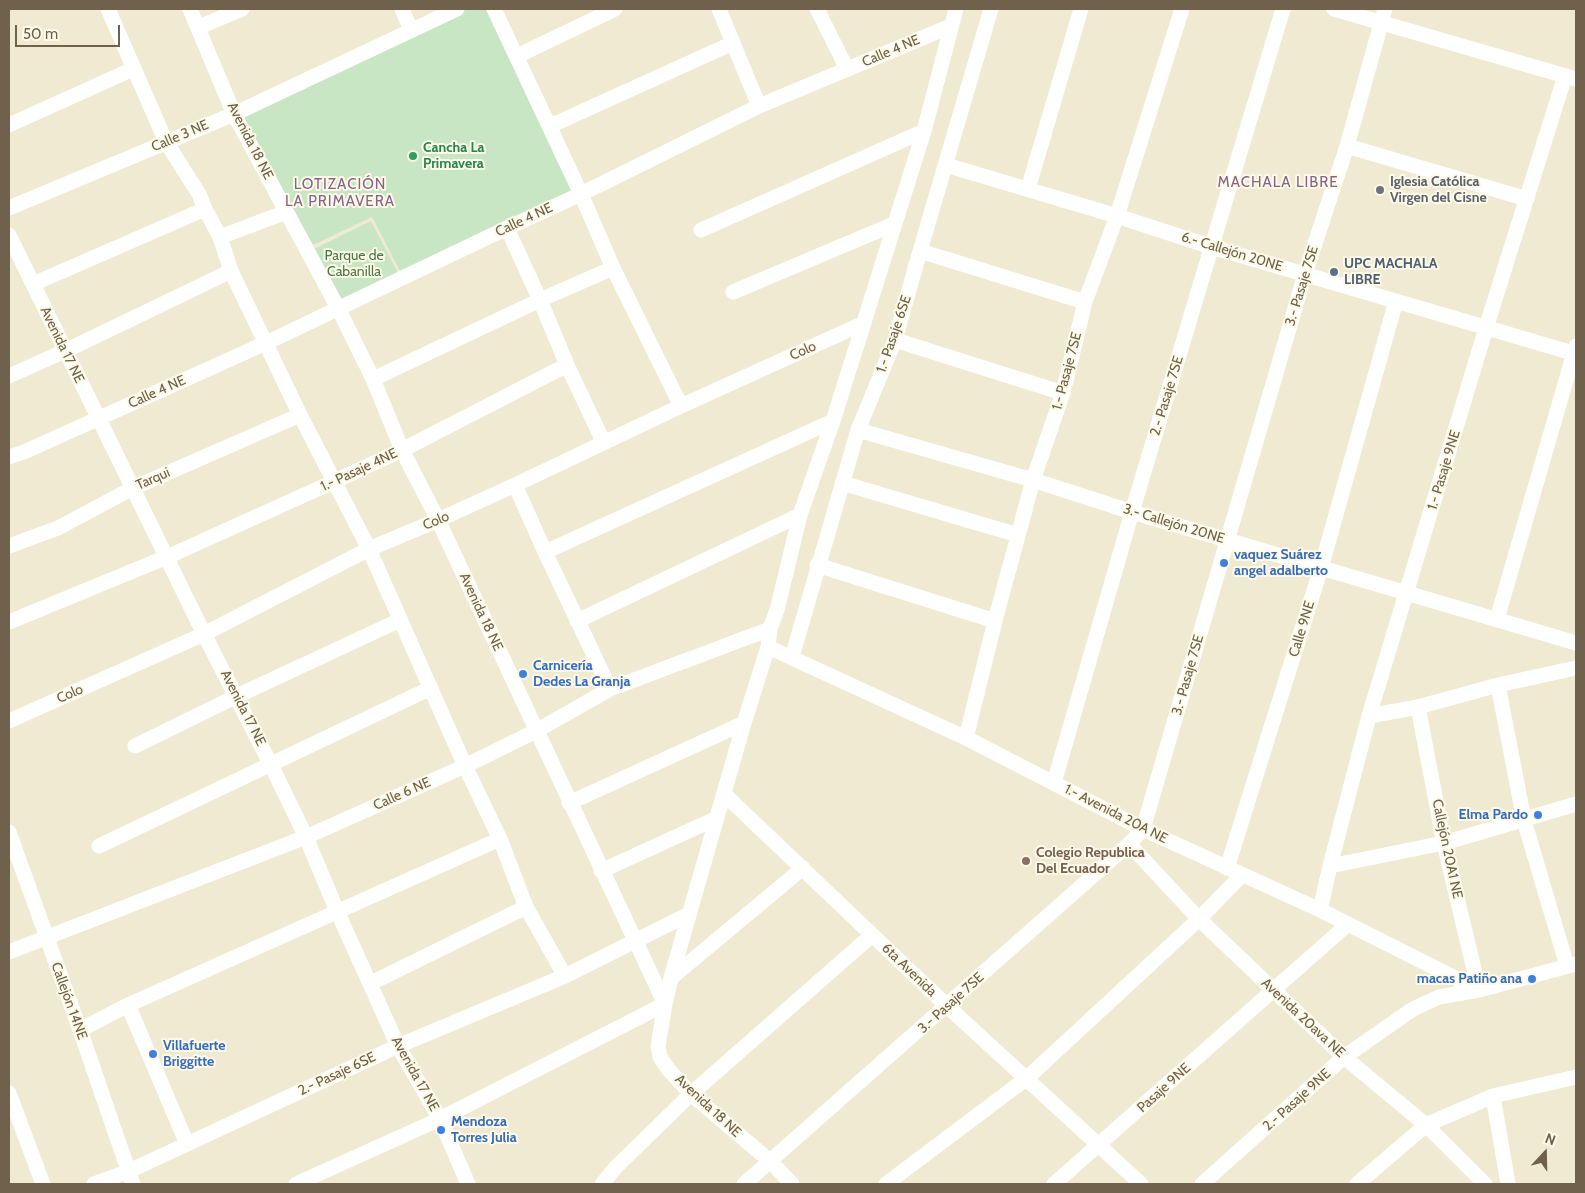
<!DOCTYPE html>
<html>
<head>
<meta charset="utf-8">
<style>
	body { margin:0 }
	#map { position:relative; width:1585px; height:1193px; overflow:hidden; background:#faf7e3; font-family:Cabin,sans-serif }
	canvas { display:block }
	.frame { position:absolute; inset:0; border:10px solid #6f614b; pointer-events:none }
	.north { position:absolute; left:1520px; top:1128px; width:50px; height:50px; -webkit-text-stroke:4px #fdfae8; paint-order:stroke; rotate:21deg; font-size:14px; font-weight:700; line-height:20px; text-align:center; color:#6f614b }
	.north::after { content:''; display:block; margin:auto; width:18px; height:22px; background:#6f614b; clip-path:polygon(50% 0,100% 100%,50% 72%,0 100%) }
	.scale { position:absolute; left:15px; top:25px; width:105px; height:22px; box-sizing:border-box; border:2px solid #6f614b; border-top:0; padding-left:6px; font-size:15px; line-height:18px; white-space:nowrap; color:#6f614b; -webkit-text-stroke:4px #fdfae8; paint-order:stroke }
</style>
</head>
<body>
<div id="map">
<canvas width="1585" height="1193"></canvas>
<div class="frame"></div>
<div class="north">N</div>
<div class="scale">50 m</div>
</div>
<script>
const context = document.querySelector('canvas').getContext('2d');
context.lineJoin = 'round';
function fillPath(path, color) {
  context.fillStyle = color;
  context.fill(path, 'evenodd');
}
function shape(rows) {
  const path = new Path2D();
  for (const r of rows) {
    path.moveTo(r[0], r[1]);
    for (let i = 2; i < r.length; i += 2) path.lineTo(r[i], r[i + 1]);
  }
  return path;
}
function trace(path, color, width, dash) {
  context.strokeStyle = color;
  context.lineWidth = width;
  context.lineCap = dash ? 'butt' : 'round';
  context.setLineDash(dash || []);
  context.stroke(path);
}
function write(font, color, halo, rows, align = 'center') {
  context.font = font + ' Cabin,sans-serif';
  context.lineWidth = 4;
  context.setLineDash([]);
  context.textBaseline = 'middle';
  context.strokeStyle = halo;
  context.fillStyle = color;
  for (const [text, x, y, turn = 0] of rows) {
    context.save();
    context.translate(x, y);
    context.rotate((+turn || 0) * Math.PI / 180);
    context.textAlign = isNaN(turn) ? turn : align;
    if (halo) context.strokeText(text, 0, 0);
    context.fillText(text, 0, 0);
    context.restore();
  }
}
const residential = shape([
	[9,9,1576,9,1576,1184,9,1184]
]);
const green = shape([
	[464,9,490,9,582,197,401,273,372,217,313,245,241,115],
	[371,221,400,277,339,304,310,251]
]);
const minor = shape([
	[108,9,166,142,199,194,205,209,220,237,231,271,300,415,369,549,465,766,500,839,526,907,565,976],
	[190,9,234,114,338,308,373,379,402,450,438,520,665,1004],
	[402,9,411,30],
	[494,9,581,194,613,268,681,406],
	[719,9,759,106],
	[817,9,847,69],
	[1334,9,1576,79],
	[199,27,242,9],
	[517,56,615,9],
	[9,125,133,69],
	[550,126,733,43],
	[1347,146,1527,199],
	[946,165,1117,216,1212,247,1576,354],
	[1028,189,1081,9],
	[9,208,234,114,457,9],
	[701,230,924,131],
	[9,235,204,634,271,765,306,837,337,911,398,1046,440,1119,468,1184],
	[220,237,286,212],
	[920,251,1085,302],
	[33,284,205,209],
	[733,292,894,224],
	[895,340,1063,393],
	[567,365,604,443],
	[9,376,65,351,231,271],
	[373,379,540,300,613,268],
	[858,430,1033,480,1132,512,1576,643],
	[9,457,24,452,266,343,507,228,581,194,759,106,951,26],
	[842,483,1018,535],
	[515,485,545,552,610,689],
	[9,546,58,528,133,488,300,415],
	[545,552,833,421],
	[817,565,995,621],
	[1497,619,1576,346],
	[577,621,800,515],
	[9,622,167,557,333,482,402,450,567,365,540,300,507,228],
	[770,629,768,647,966,738,1143,829,1320,910,1479,990],
	[768,647,744,723,671,978,665,1004,658,1046,660,1057,668,1069,691,1094,771,1162,792,1184],
	[792,657,858,430,895,340,920,251,991,9],
	[1498,685,1524,820,1567,966],
	[1418,707,1444,843,1479,990],
	[1369,716,1418,707,1498,685,1576,668],
	[9,721,204,634,369,549,438,520,515,485,681,406,864,323],
	[966,738,995,621,1033,480,1063,393,1085,302,1117,216,1182,9],
	[135,746,237,696,400,620],
	[1054,783,1132,512,1283,9],
	[724,794,947,1006,1141,1184],
	[569,803,744,723],
	[9,832,80,1030,133,1184],
	[1129,844,1199,919,1344,1057,1426,1125,1485,1184],
	[99,846,431,688],
	[1330,866,1369,716,1486,328,1565,76],
	[1227,868,1321,568,1396,301],
	[601,871,717,818],
	[1320,910,1330,866,1444,843,1576,804],
	[9,952,306,837,465,766,536,731,610,689,770,629,777,610,800,515,833,421,924,131,956,9],
	[671,978,803,868],
	[371,983,526,907],
	[128,1005,187,1144],
	[80,1030,128,1005,500,839],
	[9,1093,43,1184],
	[1493,1096,1508,1184],
	[94,1184,129,1171,398,1046,565,976,689,914],
	[296,1184,440,1119,665,1004],
	[602,1184,616,1167,691,1094,872,935],
	[744,1184,1129,844,1143,829,1305,274,1347,146,1385,9],
	[886,1184,1027,1078,1199,919,1242,875],
	[1054,1184,1348,924],
	[1202,1184,1344,1057,1413,1009,1439,997,1479,990,1576,964],
	[1357,1184,1426,1125,1493,1096,1576,1077]
]);
const markers = [
	[413,156,5,"#2e9e5b"],
	[1380,190,5,"#6b7280"],
	[1334,272,5,"#5c6f8a"],
	[1224,563,5,"#3f7fe0"],
	[523,674,5,"#3f7fe0"],
	[1538,815,5,"#3f7fe0"],
	[1026,861,5,"#8d6e63"],
	[1532,979,5,"#3f7fe0"],
	[153,1054,5,"#3f7fe0"],
	[441,1130,5,"#3f7fe0"]
];
const streetNames = [
	["Calle 4 NE",891,51,-23],
	["Calle 3 NE",180,136,-23],
	["Avenida 18 NE",250,141,63],
	["Calle 4 NE",524,220,-25],
	["6.- Callejón 20NE",1232,252,17],
	["3.- Pasaje 7SE",1302,286,-73],
	["1.- Pasaje 6SE",894,334,-71],
	["Avenida 17 NE",62,345,64],
	["Colo",803,351,-24],
	["1.- Pasaje 7SE",1067,371,-75],
	["Calle 4 NE",157,392,-24],
	["2.- Pasaje 7SE",1167,396,-73],
	["1.- Pasaje 4NE",359,470,-25],
	["1.- Pasaje 9NE",1444,470,-73],
	["Tarqui",153,479,-24],
	["Colo",436,521,-23],
	["3.- Callejón 20NE",1174,524,17],
	["Avenida 18 NE",481,612,65],
	["Calle 9NE",1302,629,-73],
	["3.- Pasaje 7SE",1188,675,-74],
	["Colo",70,694,-24],
	["Avenida 17 NE",243,708,63],
	["Calle 6 NE",402,794,-24],
	["1.- Avenida 20A NE",1116,814,27],
	["Callejón 20A1 NE",1447,849,78],
	["6ta Avenida",909,970,44],
	["Callejón 14NE",69,1001,70],
	["3.- Pasaje 7SE",951,1003,-42],
	["Avenida 20ava NE",1303,1018,43],
	["2.- Pasaje 6SE",337,1074,-25],
	["Avenida 17 NE",415,1074,61],
	["Pasaje 9NE",1164,1088,-42],
	["2.- Pasaje 9NE",1297,1100,-42],
	["Avenida 18 NE",708,1106,43]
];
const leisureNames = [
	["Cancha La",423,148],
	["Primavera",423,164]
];
const worshipNames = [
	["Iglesia Católica",1390,182],
	["Virgen del Cisne",1390,198]
];
const parkNames = [
	["Parque de",354,256],
	["Cabanilla",354,272]
];
const serviceNames = [
	["UPC MACHALA",1344,264],
	["LIBRE",1344,280]
];
const shopNames = [
	["vaquez Suárez",1234,555],
	["angel adalberto",1234,571],
	["Carnicería",533,666],
	["Dedes La Granja",533,682],
	["Elma Pardo",1528,815,"right"],
	["macas Patiño ana",1522,979,"right"],
	["Villafuerte",163,1046],
	["Briggitte",163,1062],
	["Mendoza",451,1122],
	["Torres Julia",451,1138]
];
const educationNames = [
	["Colegio Republica",1036,853],
	["Del Ecuador",1036,869]
];
const neighbourhoodNames = [
	["MACHALA LIBRE",1278,183],
	["LOTIZACIÓN",340,185],
	["LA PRIMAVERA",340,202]
];
fillPath(residential, '#f1ead2');
fillPath(green, '#c8e6c3');
trace(minor, '#fff', 15);
for (const [x, y, r, color] of markers) {
  const dot = new Path2D();
  dot.arc(x, y, r, 0, 2 * Math.PI);
  context.fillStyle = color;
  context.fill(dot);
  trace(dot, '#fdfae8', 2);
}
write('14px', '#6f614b', '#fdfae8', streetNames);
write('bold 14px', '#27864d', '#fdfae8', leisureNames, 'left');
write('bold 14px', '#5b616d', '#fdfae8', worshipNames, 'left');
write('14px', '#4a7a47', '#fdfae8', parkNames);
write('bold 14px', '#4e5e75', '#fdfae8', serviceNames, 'left');
write('bold 14px', '#366cbe', '#fdfae8', shopNames, 'left');
write('bold 14px', '#785e54', '#fdfae8', educationNames, 'left');
context.letterSpacing = '1px';
write('15px', '#89638c', '#fdfae8', neighbourhoodNames);
context.letterSpacing = '0px';
</script>
</body>
</html>
